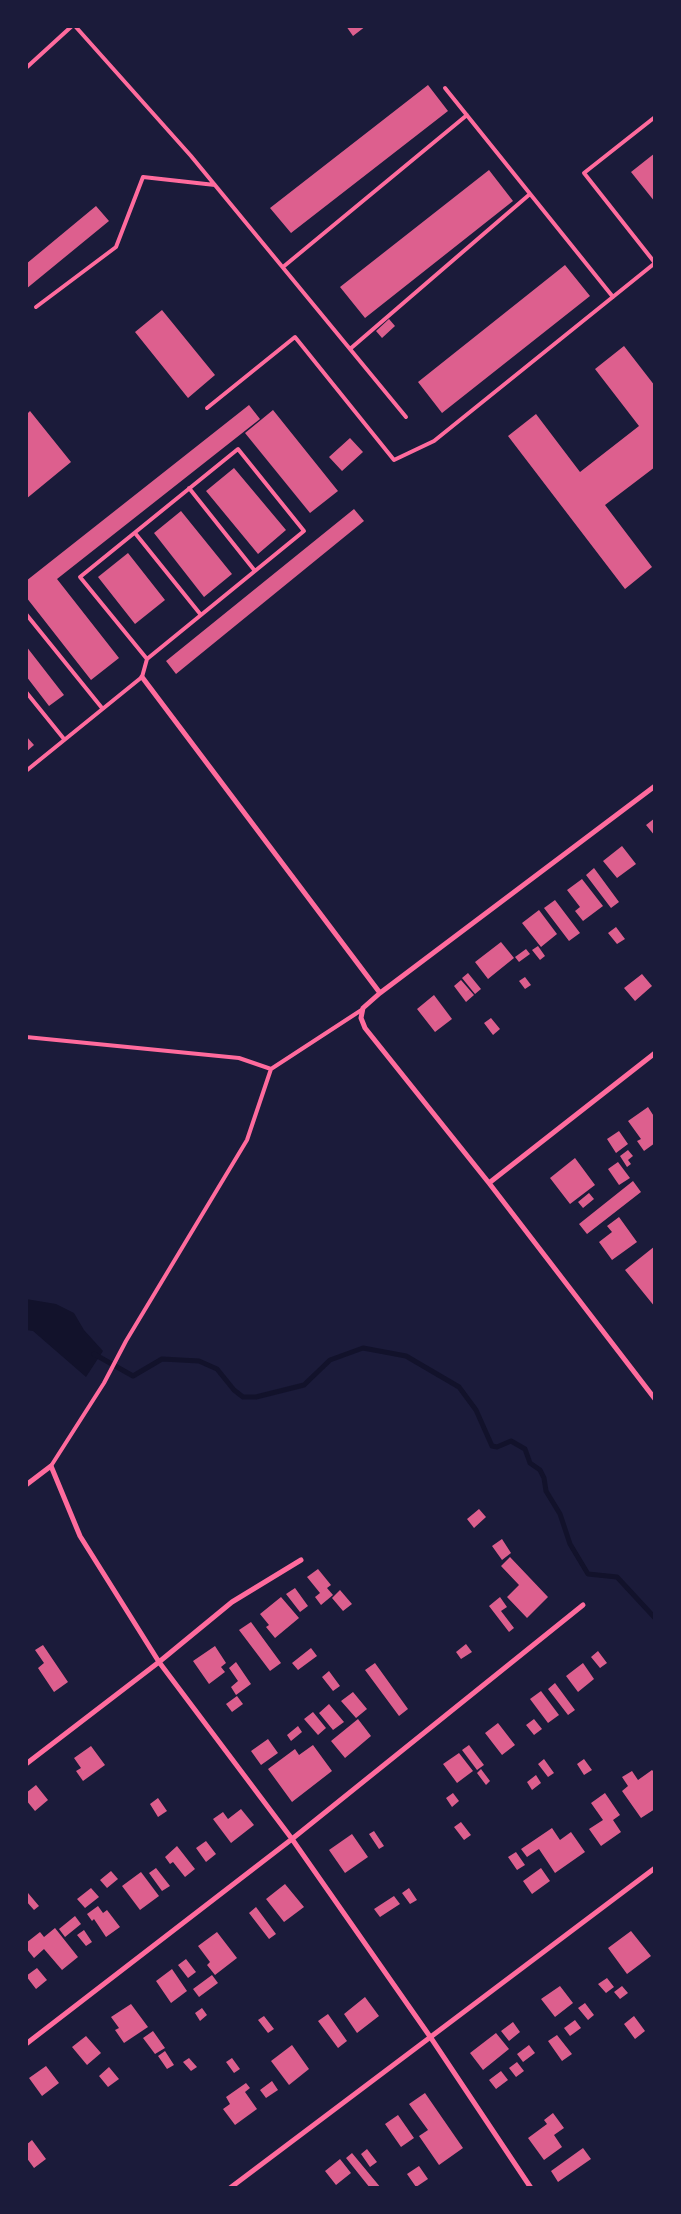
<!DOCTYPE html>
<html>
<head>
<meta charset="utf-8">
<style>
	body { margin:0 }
	#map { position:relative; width:681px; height:2214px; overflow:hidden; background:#1b1b3a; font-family:"Fira Sans Condensed",sans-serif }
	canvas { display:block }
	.frame { position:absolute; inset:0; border:28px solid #1b1b3a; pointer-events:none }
</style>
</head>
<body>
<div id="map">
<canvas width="681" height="2214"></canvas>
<div class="frame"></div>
</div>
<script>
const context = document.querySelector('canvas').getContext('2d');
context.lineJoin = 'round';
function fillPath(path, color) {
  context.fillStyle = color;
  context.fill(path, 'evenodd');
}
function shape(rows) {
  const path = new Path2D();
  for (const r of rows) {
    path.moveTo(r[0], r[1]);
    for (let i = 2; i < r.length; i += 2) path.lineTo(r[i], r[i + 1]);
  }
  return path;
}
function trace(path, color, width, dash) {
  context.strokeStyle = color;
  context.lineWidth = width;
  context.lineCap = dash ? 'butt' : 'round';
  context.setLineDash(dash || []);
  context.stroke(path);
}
const water = shape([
	[26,1299,56,1304,74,1313,84,1330,103,1351,86,1377,33,1331,26,1330]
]);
const stream = shape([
	[94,1354,133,1376,162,1359,199,1361,217,1369,234,1390,243,1397,256,1397,304,1385,330,1360,363,1348,406,1356,459,1387,476,1410,492,1446,497,1447,511,1441,525,1449,530,1463,540,1470,544,1478,546,1491,560,1514,570,1544,588,1574,617,1577,655,1618]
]);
const building = shape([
	[346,26,366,26,353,36],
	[428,85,448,111,291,233,270,208],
	[655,153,655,202,631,172],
	[489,170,513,201,365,318,340,287],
	[96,206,109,221,26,289,26,264],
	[565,265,590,296,442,413,418,382],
	[162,310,215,375,188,398,135,332],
	[389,319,395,326,382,338,376,331],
	[624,346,655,386,655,467,605,505,652,567,625,589,508,436,536,414,580,472,639,426,595,369],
	[249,405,260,419,57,579,119,658,91,680,26,597,26,581],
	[273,410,338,491,310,513,245,433],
	[30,411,71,462,26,499,26,415],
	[350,438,363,452,342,471,329,457],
	[234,468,286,530,258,554,206,491],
	[354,509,364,521,176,674,166,661],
	[181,511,232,574,204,597,154,533],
	[128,553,165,600,135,624,98,577],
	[26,646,64,695,49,706,26,676],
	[26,736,34,745,26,752],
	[655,818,655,836,646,825],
	[622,846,636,864,617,878,603,861],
	[594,868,619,902,611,908,586,875],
	[582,879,603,906,583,921,575,911,580,907,567,890],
	[555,900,580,933,569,941,544,908],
	[539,910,557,934,541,947,522,923],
	[616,927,625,939,617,944,608,933],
	[501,942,514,958,488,979,475,962],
	[538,946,545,956,540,960,532,950],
	[526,949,530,954,519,962,515,957],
	[468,973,481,989,475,994,462,978],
	[642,974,652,986,635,1001,624,988],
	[525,977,531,985,525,989,519,981],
	[461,980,474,995,466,1002,454,986],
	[434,995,452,1019,435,1032,417,1009],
	[491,1018,500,1029,493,1035,484,1023],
	[648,1107,655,1118,655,1143,644,1151,637,1141,641,1139,628,1121],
	[619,1131,628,1144,616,1153,607,1139],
	[628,1150,633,1156,628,1160,631,1164,627,1167,620,1156],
	[575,1158,595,1185,570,1204,550,1178],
	[618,1162,630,1178,619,1185,608,1169],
	[633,1181,641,1192,587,1234,579,1224],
	[589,1193,594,1199,583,1208,578,1202],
	[619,1217,637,1242,612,1260,599,1242,612,1232,607,1226],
	[655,1246,655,1307,625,1270],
	[479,1509,486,1517,474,1528,467,1519],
	[502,1539,511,1553,502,1560,492,1546],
	[510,1557,548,1597,527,1618,507,1597,519,1585,501,1566],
	[318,1569,331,1585,327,1588,333,1595,321,1605,315,1597,320,1593,307,1577],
	[295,1588,308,1606,300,1612,286,1594],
	[340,1590,352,1604,343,1611,332,1598],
	[281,1597,299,1618,275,1638,266,1627,269,1625,260,1614],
	[500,1597,507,1607,501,1611,514,1628,509,1632,489,1606],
	[251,1622,281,1663,270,1671,239,1630],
	[466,1644,472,1652,461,1659,456,1652],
	[43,1645,68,1682,54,1692,38,1668,44,1663,35,1650],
	[215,1646,226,1663,221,1667,225,1672,209,1684,193,1661],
	[311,1648,317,1656,298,1670,292,1663],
	[598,1651,607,1663,600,1668,591,1657],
	[236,1662,251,1684,236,1695,231,1687,238,1681,229,1668],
	[375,1663,408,1709,399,1716,365,1670],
	[583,1663,594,1679,578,1692,566,1676],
	[329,1671,340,1686,333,1691,322,1677],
	[555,1683,575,1710,568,1715,548,1689],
	[541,1691,559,1715,548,1723,530,1699],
	[353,1692,367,1709,356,1718,341,1701],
	[237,1696,243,1704,232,1712,226,1704],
	[329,1704,344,1722,333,1730,319,1713],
	[313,1712,326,1728,318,1735,304,1719],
	[358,1719,371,1736,345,1758,331,1741],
	[534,1719,542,1729,534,1735,526,1725],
	[498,1723,515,1745,502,1755,485,1733],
	[298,1726,302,1732,291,1741,287,1735],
	[268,1739,278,1753,261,1765,251,1751],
	[313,1745,332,1771,292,1802,268,1769,295,1749,299,1755],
	[469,1745,484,1765,477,1770,462,1750],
	[91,1746,105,1765,83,1781,76,1771,81,1768,74,1758],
	[459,1753,473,1771,457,1783,443,1764],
	[544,1759,554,1773,548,1777,538,1764],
	[584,1759,592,1770,584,1775,577,1764],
	[481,1769,490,1781,486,1785,477,1773],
	[652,1770,655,1773,655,1809,641,1818,622,1791,628,1786,622,1777,632,1771,638,1780],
	[536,1775,541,1783,532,1790,527,1782],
	[36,1785,48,1800,35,1811,26,1800,26,1793],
	[453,1793,459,1801,452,1807,446,1798],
	[605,1793,620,1815,613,1820,621,1832,601,1846,589,1829,603,1820,591,1803],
	[158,1798,167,1811,158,1817,150,1804],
	[241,1809,254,1825,231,1843,213,1819,223,1812,228,1819],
	[461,1822,471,1835,464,1840,454,1827],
	[552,1828,560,1840,571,1832,585,1852,555,1873,539,1849,527,1857,521,1849],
	[374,1831,384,1846,379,1849,369,1834],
	[352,1834,368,1857,345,1873,329,1850],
	[206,1841,216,1854,206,1862,196,1848],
	[177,1846,195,1869,185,1877,173,1862,170,1864,165,1857],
	[516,1852,525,1865,517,1870,508,1857],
	[156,1868,170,1886,162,1891,149,1873],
	[541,1868,550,1881,532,1894,523,1881],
	[111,1871,118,1879,107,1888,100,1880],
	[141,1872,159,1896,140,1910,122,1886],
	[285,1884,304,1907,284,1922,266,1899],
	[91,1888,99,1897,85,1908,77,1899],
	[409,1888,417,1900,410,1904,402,1893],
	[28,1893,39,1906,34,1910,26,1901],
	[394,1896,400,1904,380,1917,374,1909],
	[98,1906,103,1913,107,1910,120,1927,106,1937,94,1919,92,1921,87,1914],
	[256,1907,276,1934,269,1939,249,1913],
	[75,1916,81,1924,65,1937,59,1929],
	[55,1928,78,1957,62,1970,44,1949,34,1958,26,1948,26,1943,40,1932,44,1937],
	[84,1930,92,1942,86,1946,77,1935],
	[631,1931,651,1956,627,1974,608,1948],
	[217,1932,237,1958,215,1975,207,1965,210,1962,198,1946],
	[186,1959,196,1972,188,1978,178,1965],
	[37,1968,47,1980,36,1989,26,1976],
	[172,1969,187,1991,171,2003,156,1981],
	[212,1975,218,1983,199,1997,193,1989],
	[607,1978,614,1987,606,1993,598,1984],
	[560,1986,573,2003,555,2017,541,1999],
	[622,1986,628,1993,620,1999,614,1992],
	[365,1997,379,2016,357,2033,344,2014],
	[585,2003,594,2015,588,2020,578,2008],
	[131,2004,148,2027,124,2043,115,2030,119,2028,111,2017],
	[202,2008,207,2015,200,2021,195,2013],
	[328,2014,347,2041,338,2048,318,2021],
	[264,2016,274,2029,268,2033,258,2020],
	[634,2016,645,2031,635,2039,624,2024],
	[575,2020,581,2028,570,2036,564,2028],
	[513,2022,520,2032,509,2041,501,2031],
	[153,2031,165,2048,155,2054,143,2038],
	[496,2033,509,2049,483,2070,470,2053],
	[557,2035,572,2054,562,2061,548,2041],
	[86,2036,101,2053,87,2065,72,2047],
	[292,2045,309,2069,289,2085,271,2061],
	[529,2045,535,2053,523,2062,517,2054],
	[165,2051,174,2065,167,2069,158,2056],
	[189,2058,197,2067,191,2071,183,2062],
	[232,2058,240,2069,234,2073,226,2062],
	[517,2062,524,2071,516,2077,509,2068],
	[46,2066,59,2083,42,2096,29,2078],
	[109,2067,119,2079,108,2087,99,2076],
	[501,2071,508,2080,496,2089,489,2080],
	[272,2081,278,2090,266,2098,260,2090],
	[246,2083,250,2088,245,2092,257,2109,235,2125,223,2109,230,2104,226,2097],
	[425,2093,463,2148,439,2165,419,2136,428,2130,409,2104],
	[553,2113,564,2128,554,2135,562,2147,544,2160,528,2138,547,2124,544,2120],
	[398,2115,414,2138,401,2147,385,2124],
	[32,2140,46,2159,34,2168,26,2157,26,2145],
	[583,2148,591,2159,558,2182,551,2171],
	[367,2149,377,2162,370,2167,361,2154],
	[352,2153,381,2188,370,2188,346,2158],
	[340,2159,351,2173,336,2185,325,2171],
	[419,2166,428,2179,416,2187,407,2174]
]);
const service = shape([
	[75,26,191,156,406,417],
	[26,68,72,26],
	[445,88,613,297],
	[655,117,584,173,655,263],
	[283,267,467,115],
	[36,307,116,247,143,177,215,185],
	[350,349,530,194],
	[207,408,295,337,394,460,434,441,655,263],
	[189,488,255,571],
	[135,533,201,615],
	[26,614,102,708],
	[26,692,64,739],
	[26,771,142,677,147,659,304,531,238,449,80,577,147,659],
	[26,1037,239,1058,271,1069],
	[51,1466,104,1383,126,1341,247,1140,271,1069,363,1009]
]);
const minor = shape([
	[142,677,380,993,363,1008,361,1018,365,1028,489,1183,655,1399],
	[380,993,655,786],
	[489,1183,655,1053],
	[26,1485,51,1466,80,1536,159,1662,292,1839,431,2038,531,2188],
	[26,1764,159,1662,232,1602,301,1560],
	[26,2044,292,1839,583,1605],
	[230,2188,655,1868]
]);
fillPath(water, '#12122b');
trace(stream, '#12122b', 5);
fillPath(building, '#dd5f8e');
trace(service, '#ff6b9d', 4);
trace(minor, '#ff6b9d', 5);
</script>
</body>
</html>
